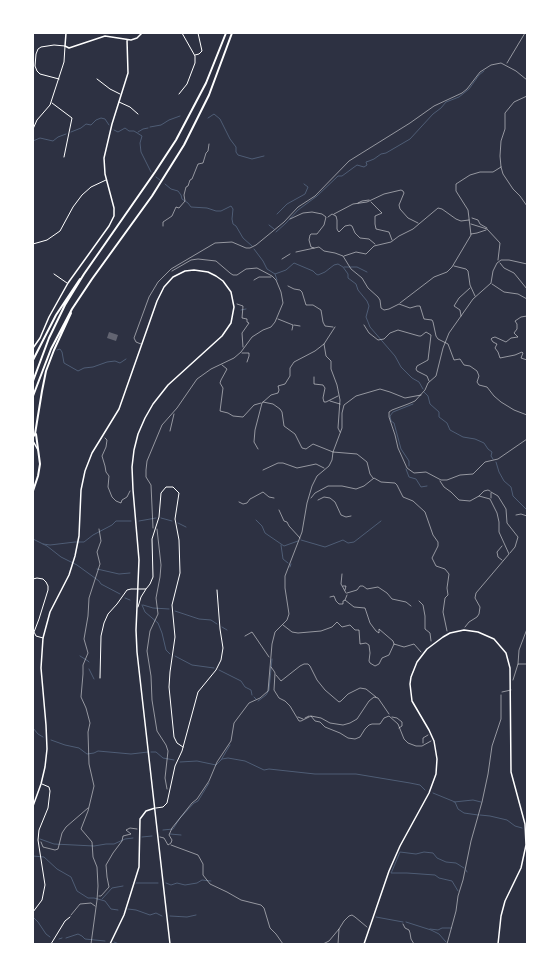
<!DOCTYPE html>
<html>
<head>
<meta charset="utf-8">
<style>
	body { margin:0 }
	#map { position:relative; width:560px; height:977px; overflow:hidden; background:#2d3142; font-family:Overpass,sans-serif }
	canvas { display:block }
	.frame { position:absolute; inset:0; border:34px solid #fff; pointer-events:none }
</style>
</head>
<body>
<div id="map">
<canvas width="560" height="977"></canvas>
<div class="frame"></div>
</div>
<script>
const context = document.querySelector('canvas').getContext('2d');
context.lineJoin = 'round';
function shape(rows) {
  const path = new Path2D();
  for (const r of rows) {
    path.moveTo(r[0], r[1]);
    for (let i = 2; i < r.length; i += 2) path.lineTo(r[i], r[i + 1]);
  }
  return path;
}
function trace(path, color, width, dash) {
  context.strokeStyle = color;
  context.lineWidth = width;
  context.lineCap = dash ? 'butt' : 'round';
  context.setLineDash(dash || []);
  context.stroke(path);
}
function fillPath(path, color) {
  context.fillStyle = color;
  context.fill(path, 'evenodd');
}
const stream = shape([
	[208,118,214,114,220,119,230,139,236,147,236,152,238,155,252,159,264,156],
	[150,127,161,125,169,120,180,116],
	[114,130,118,132,125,128,129,131,134,131,142,136,140,143,141,152,151,172],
	[71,132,81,128,86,124,91,125,96,120,101,118,105,119,109,125],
	[138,132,143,129,148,128],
	[33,141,40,138,53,141,58,137,66,134],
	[156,177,160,180],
	[165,184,171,189,178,191,181,195,182,199,188,203,191,207,207,208,216,211,221,211,231,206,233,209,232,219,233,224,236,226,243,238,252,246],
	[277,214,287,204,305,194,308,187,304,184],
	[269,225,274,229],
	[276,232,286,223,298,210,317,196,338,176,342,176,357,165,364,167,367,165,366,162,369,161,374,159,381,154,386,153,410,139,433,114,441,108,446,102,459,97,469,89,479,75,484,71],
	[254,249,263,261,267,269,275,274,286,270,294,263,313,271,316,274,318,275,325,272,334,265,338,264,343,267,348,274,348,278,356,284,358,290,367,301,369,306,366,317,370,327,395,356,401,367,412,378,419,382,423,389],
	[344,267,357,267,367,272],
	[275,274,277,280],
	[241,310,246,309],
	[33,343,34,342],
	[57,350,60,349,62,352,64,363,78,371,84,368,93,367,107,362,115,361,120,363,126,359],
	[424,392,428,396,430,404,439,412,439,417,447,423,450,430,463,437,475,439,484,443,488,449,492,452,491,456,493,459],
	[496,462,499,472,504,481,511,487,513,496,527,510],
	[409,466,409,461,401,449,394,423,391,421,390,416,393,412,413,404],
	[406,469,409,477,416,479,421,487,427,486],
	[161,518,172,521],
	[256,520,262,526,265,533,284,546,298,541],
	[139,521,156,518],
	[178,523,186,527],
	[33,539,47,546,61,557,77,565,99,581,101,584,120,594],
	[301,540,325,547,343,540,348,543,354,542,381,521],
	[43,544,50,545,75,542,84,542,93,535,112,525,116,521,131,521],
	[281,545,283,559,288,563],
	[290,567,291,564],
	[97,569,119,574,130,573],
	[125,598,130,600],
	[142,605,145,612,158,623,162,633,166,650,170,654],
	[143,605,153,608,169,609],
	[175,611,199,619,211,620,217,624],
	[222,627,227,630],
	[80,656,88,661,89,662],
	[175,656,192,665,214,668],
	[89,669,94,679],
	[219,670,241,681,245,687,251,690,252,695],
	[254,697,256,699],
	[258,701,266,695,269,690,272,659],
	[33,728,38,734,43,737],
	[51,740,65,745,79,748,87,754,94,753,98,751,131,754,148,752],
	[151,752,156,752,163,758,174,760],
	[221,760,230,745],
	[180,762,197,761,216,765,222,759,228,758,245,761,264,770,269,769,315,774,356,774,410,783,420,785,425,790],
	[433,793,455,802,458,809,464,813,478,815],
	[454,802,473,800,481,802],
	[480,815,490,816,507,820,515,826,522,828],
	[163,830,173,829,180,818,194,803,198,801,209,783],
	[170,834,181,835],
	[142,837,152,836],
	[40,839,54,844,94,846,106,844,114,844,125,839,133,838],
	[33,856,44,857,57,869,71,877,77,891,88,898,94,898,105,901,111,909,118,910],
	[466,870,467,872],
	[136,883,158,883],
	[166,883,171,885,177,883,185,885,197,883,202,880,211,881],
	[458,891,452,881,439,878,435,875,407,873,391,873,392,871,400,852,416,854,424,852,433,853,437,858,446,862,456,863,464,868],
	[102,899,112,888,123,886],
	[128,909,136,910,150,915,156,913,162,916],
	[170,916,187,917,196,915],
	[33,917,38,922,46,934,50,937],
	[376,917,403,922],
	[406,922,431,930,439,934,446,942],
	[430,929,438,930,442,928,451,928],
	[66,938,78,934,82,936,85,939,105,941],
	[59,939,62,938],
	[114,942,119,944]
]);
const building = shape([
	[109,332,118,335,116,341,107,338]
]);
const path = shape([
	[507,63,525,33],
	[527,96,514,102,505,113,505,129,501,141,500,156,501,167,503,174,513,189,520,196,527,206],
	[371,202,382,213,375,216,375,224,376,229,389,232,392,240],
	[358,203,362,201,369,200],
	[334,214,353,204,367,202,384,194,401,190,403,191,404,193,399,205,400,209,408,218,418,223],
	[328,217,332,214,336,216,337,220,337,229,338,231,339,232,345,226,350,225,352,226,355,233,360,238,369,239,375,244],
	[472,218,478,220,480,224,487,228],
	[290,219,303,213,312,212,322,214,326,217,324,225,317,234,311,234,310,235,309,240,311,247,314,248],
	[471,224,487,229,500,243,498,260],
	[163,226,163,222,172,216,176,207,179,208,185,201,184,195,186,187,188,186,190,180,192,179,198,164,203,163,206,153,208,151,209,144],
	[471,234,477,233,486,230],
	[296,252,319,247,324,251,335,253,343,256,351,269,362,278,368,288,378,297,380,300,381,308,384,310,389,309,399,304,410,308,417,306,420,306,424,319,432,320,433,322,436,336,438,339,448,344,454,360,460,359,464,365,470,366,477,371,479,376,477,382,479,385,487,387,494,396,501,402,514,410,527,415],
	[344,256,356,252,366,254,374,246,391,242,399,236,413,229,438,208,442,209,456,219,461,221,469,220],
	[282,259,290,254],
	[500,263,504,268,514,273,527,289],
	[527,264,509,260,501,260,497,263,493,271,491,283,473,299,449,333,443,348,436,376,428,383,425,390,415,401,408,404,392,410,389,412,389,417,395,435,398,448,407,468,414,473,426,472,441,480,447,480,460,475,473,474,485,462,498,459,527,439],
	[454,266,466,269,468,271,470,285,475,296],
	[254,280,259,277,271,277],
	[492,284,504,292,518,294,527,299],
	[288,286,294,289,300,290,302,292,306,305,313,305,321,310,323,322,325,326,333,327],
	[400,303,434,277,447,272,452,267,471,235,468,210,456,191,456,184,470,175,480,172,493,172,501,167],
	[237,304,243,306,242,318,247,319,247,322,249,323,242,333,243,347],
	[461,316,460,310,454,306,459,298,470,288],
	[527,316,521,317,515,321,517,324,517,329,514,333,518,337,511,338,506,342,495,337,492,338,491,339,493,342,497,344,495,348,498,352,500,358,515,355,522,352,523,353,521,358,527,360],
	[278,319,293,325,292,330],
	[294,325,300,326],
	[364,325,369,333,378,340,384,339,390,333,398,330,419,336,421,336,426,332,431,335,428,360,417,366,416,369,417,371,427,376,429,381],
	[335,327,324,344,326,356,331,361,331,369,337,385,340,400,338,428,340,432],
	[242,353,249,353,249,356,247,362],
	[222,365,227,369,221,380,220,383,223,388,220,411,228,413,233,416,243,417,254,405,261,403],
	[314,377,314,384,323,385,325,388,323,398,324,402,326,402,338,396],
	[330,401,340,404],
	[263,402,273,404,280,409,282,412,284,426,295,434,302,448,306,449,313,444,333,452,357,454,367,462,370,474,373,478],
	[170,431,174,414],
	[105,438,107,440,106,447,102,456,105,466,106,472,109,476,108,487,112,497,116,501,121,503,122,500,127,497,130,491],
	[258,449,254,442,255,430,262,403,271,395,278,393,279,390,278,386,285,384,290,376,290,368,294,362,315,351,324,344],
	[263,470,278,463,283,463,297,468,316,464,324,468],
	[440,481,444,487,451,492,459,500,470,501,479,496,490,499,497,513,499,522,499,532,509,554,476,593,475,598,480,607,479,614,477,617,469,622,465,627],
	[491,492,498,496,506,509,507,523,518,537,515,547,510,553],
	[479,496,484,491,488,490,490,491],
	[311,498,315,493,328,486,342,486,356,489,364,486,374,478,381,482,395,483,397,485,403,497,413,501,425,512,433,535,438,542,438,546,432,558,436,566,445,569,449,574,447,588,448,595,445,598,443,612,447,631],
	[491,498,491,493],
	[318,500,324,497,330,498,335,502,341,515,346,517,351,516],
	[239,502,243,504,247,503,250,499,252,498,263,492,269,497,274,498],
	[279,510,284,521,287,522,289,526,300,538],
	[516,515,521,514,527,516],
	[153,528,151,485,146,477,146,470,147,461,162,425,177,408,197,379,211,369,234,358,241,352,252,337,263,330,271,327,275,322,283,303,281,292,276,280,272,276,257,268,246,269,237,275,233,275,230,273,216,261,198,259,191,260,172,271],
	[157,529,161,565,160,577,156,598,158,614,150,631,147,651,151,676,152,700,157,731,166,745,168,751,165,778,167,789],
	[502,560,498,557,497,552,502,546],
	[342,574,341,584,346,593],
	[343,586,346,586,345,590],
	[347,593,357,590,360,586,363,586,367,589,378,587,387,593,392,599,406,602,411,606],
	[330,597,334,596,336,601,339,604,343,604,343,601,345,600,354,607,365,608,370,623,376,631,379,633,379,629,393,641,394,644],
	[345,600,347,595],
	[419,601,423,605,425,616,425,629,430,633,431,641],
	[527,620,527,625],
	[283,625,292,632,298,633,321,631,332,627,337,622,342,627,350,625,355,630,359,630,360,644,366,643,369,645,370,653,369,661,370,663,375,666,379,664,382,658,389,655,394,644,404,647,414,644,421,652],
	[245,636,252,632,269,657],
	[518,664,519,650,527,629],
	[271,667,274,671,275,673,274,690,279,698,285,701,290,706,299,721,301,721,311,716,315,721,320,722,325,727,340,733,348,738,355,739,360,737,365,729,369,725,372,724,380,724,384,718,389,716,398,724,404,739,408,743,416,746,422,746,431,741],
	[276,675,281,681,300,666,304,664,308,664,310,666,317,680,325,690,339,702,341,701,348,694,360,688,366,689,376,697],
	[513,680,518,664,527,664],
	[311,716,321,718,330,723,343,725,350,723,357,719,369,701,374,697,378,698,389,714],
	[298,717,303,719],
	[392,717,397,718,402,722,402,726,399,728],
	[305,718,309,716],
	[423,743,423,738,428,735],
	[160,837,164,838,168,845,171,843,172,840,169,835,172,828,192,803,197,799,209,781,217,762,231,741,234,723,249,703,260,698,268,691,272,644,275,632,287,620,289,614,285,588,285,576,302,532,307,503,312,486,317,476,329,466,332,460,333,452,342,428,342,413,344,405,356,396,380,389,390,392,405,398,421,395],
	[41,842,43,847,55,850,58,849,62,833,66,827,88,808],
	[171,845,198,855,203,864,203,875,210,884,227,892,241,900,261,905,264,908,270,928,276,934,283,944],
	[99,896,101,896,109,887,107,877,106,865,113,853,122,841,123,836,131,834,126,830,130,828,137,829],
	[71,915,80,904,91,903,95,906],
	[403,924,405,928,409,930,410,933,411,939,414,944],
	[91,944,97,900,98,886,97,867,93,857,92,842,81,829,88,811,94,786,89,764,88,732,90,723,86,708,81,697,83,674,83,665,88,653,84,639,88,616,89,598,100,564,97,552,101,541,99,529],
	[323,944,329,941,339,929],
	[338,944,339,929,344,921,349,916,352,915,355,917,367,927],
	[447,944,456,911,458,896,463,880,471,841,482,802,488,774,492,746,501,719,501,695]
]);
const service = shape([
	[141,344,136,342,134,338,149,297,158,282,171,269,215,243,232,242,246,248,250,248,256,245,284,222,298,207,315,196,349,161,410,123,434,106,462,93,467,89,480,72,491,65,501,63,516,71,527,80],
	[502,692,511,690]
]);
const minor = shape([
	[195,55,199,54,202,51,198,33],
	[97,79,110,89,120,94],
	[179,94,187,84,195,63,195,56,182,33],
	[119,102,130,107,138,114],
	[52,103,72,118,64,157],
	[33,129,37,120,50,105,64,62,65,46,54,45,41,47,38,49,36,54,35,66,37,71,40,74,59,79],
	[33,244,47,240,60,231,73,207,82,195,91,187,106,180],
	[54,274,67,283],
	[33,579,37,578,43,579,46,582,48,586,48,590,39,619,34,632,36,636,43,638],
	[138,607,141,597,146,589],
	[100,678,101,636,104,623,108,614,117,604,127,590,131,589,146,589,150,584,153,577,152,539,159,517,161,493,166,487,173,487,179,493,175,519,179,540,180,573,172,605,175,637,170,672,169,687,174,737,177,743,183,747],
	[156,808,163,807,167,803,175,766,182,751,198,692,216,670,221,660,223,648,220,629,217,590],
	[33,912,42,900,45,885,38,840,39,830,48,808,50,791,49,787,42,784],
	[51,944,65,921,70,917]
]);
const tertiary = shape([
	[66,33,65,46,69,48,105,36,131,40,137,38,142,33],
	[33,348,40,338,49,317,68,283,109,226,114,216,114,208,105,174,104,158,112,124,128,73,127,40],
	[33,441,38,450],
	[33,806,41,784,45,767,47,749,46,725,41,668,43,638,50,612,69,575,75,556,79,536,81,490,85,471,92,453,119,409,157,301,164,287,173,277,185,271,194,270,208,272,216,276,223,281,231,292,234,307,231,323,222,336,168,385,153,404,145,418,138,434,134,450,132,467,133,490,139,560,136,630,137,652,170,944],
	[110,944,124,915,139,867,140,819,146,811,155,808],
	[364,944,389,871,400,846,429,793,436,774,437,759,434,741,429,730,412,701,410,684,411,677,417,662,427,649,443,637,450,633,464,630,478,632,494,639,506,653,510,668,511,772,525,824,526,845,521,868,505,901,501,916,498,944]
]);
const motorway = shape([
	[33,360,56,315,80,279],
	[33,381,49,338,65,305,84,274,155,172,176,140,206,83,226,33],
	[33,396,51,349,72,309,92,279,152,196,184,145,209,95,232,33],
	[33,437,35,434,42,391,46,371,54,350,71,313],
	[33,491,38,476,40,464,36,434]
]);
trace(stream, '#4f5d75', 1);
fillPath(building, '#626471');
trace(path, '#fff', 0.5);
trace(service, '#fff', 0.5);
trace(minor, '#fff', 1);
trace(tertiary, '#fff', 1.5);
trace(motorway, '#fff', 2);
</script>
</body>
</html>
